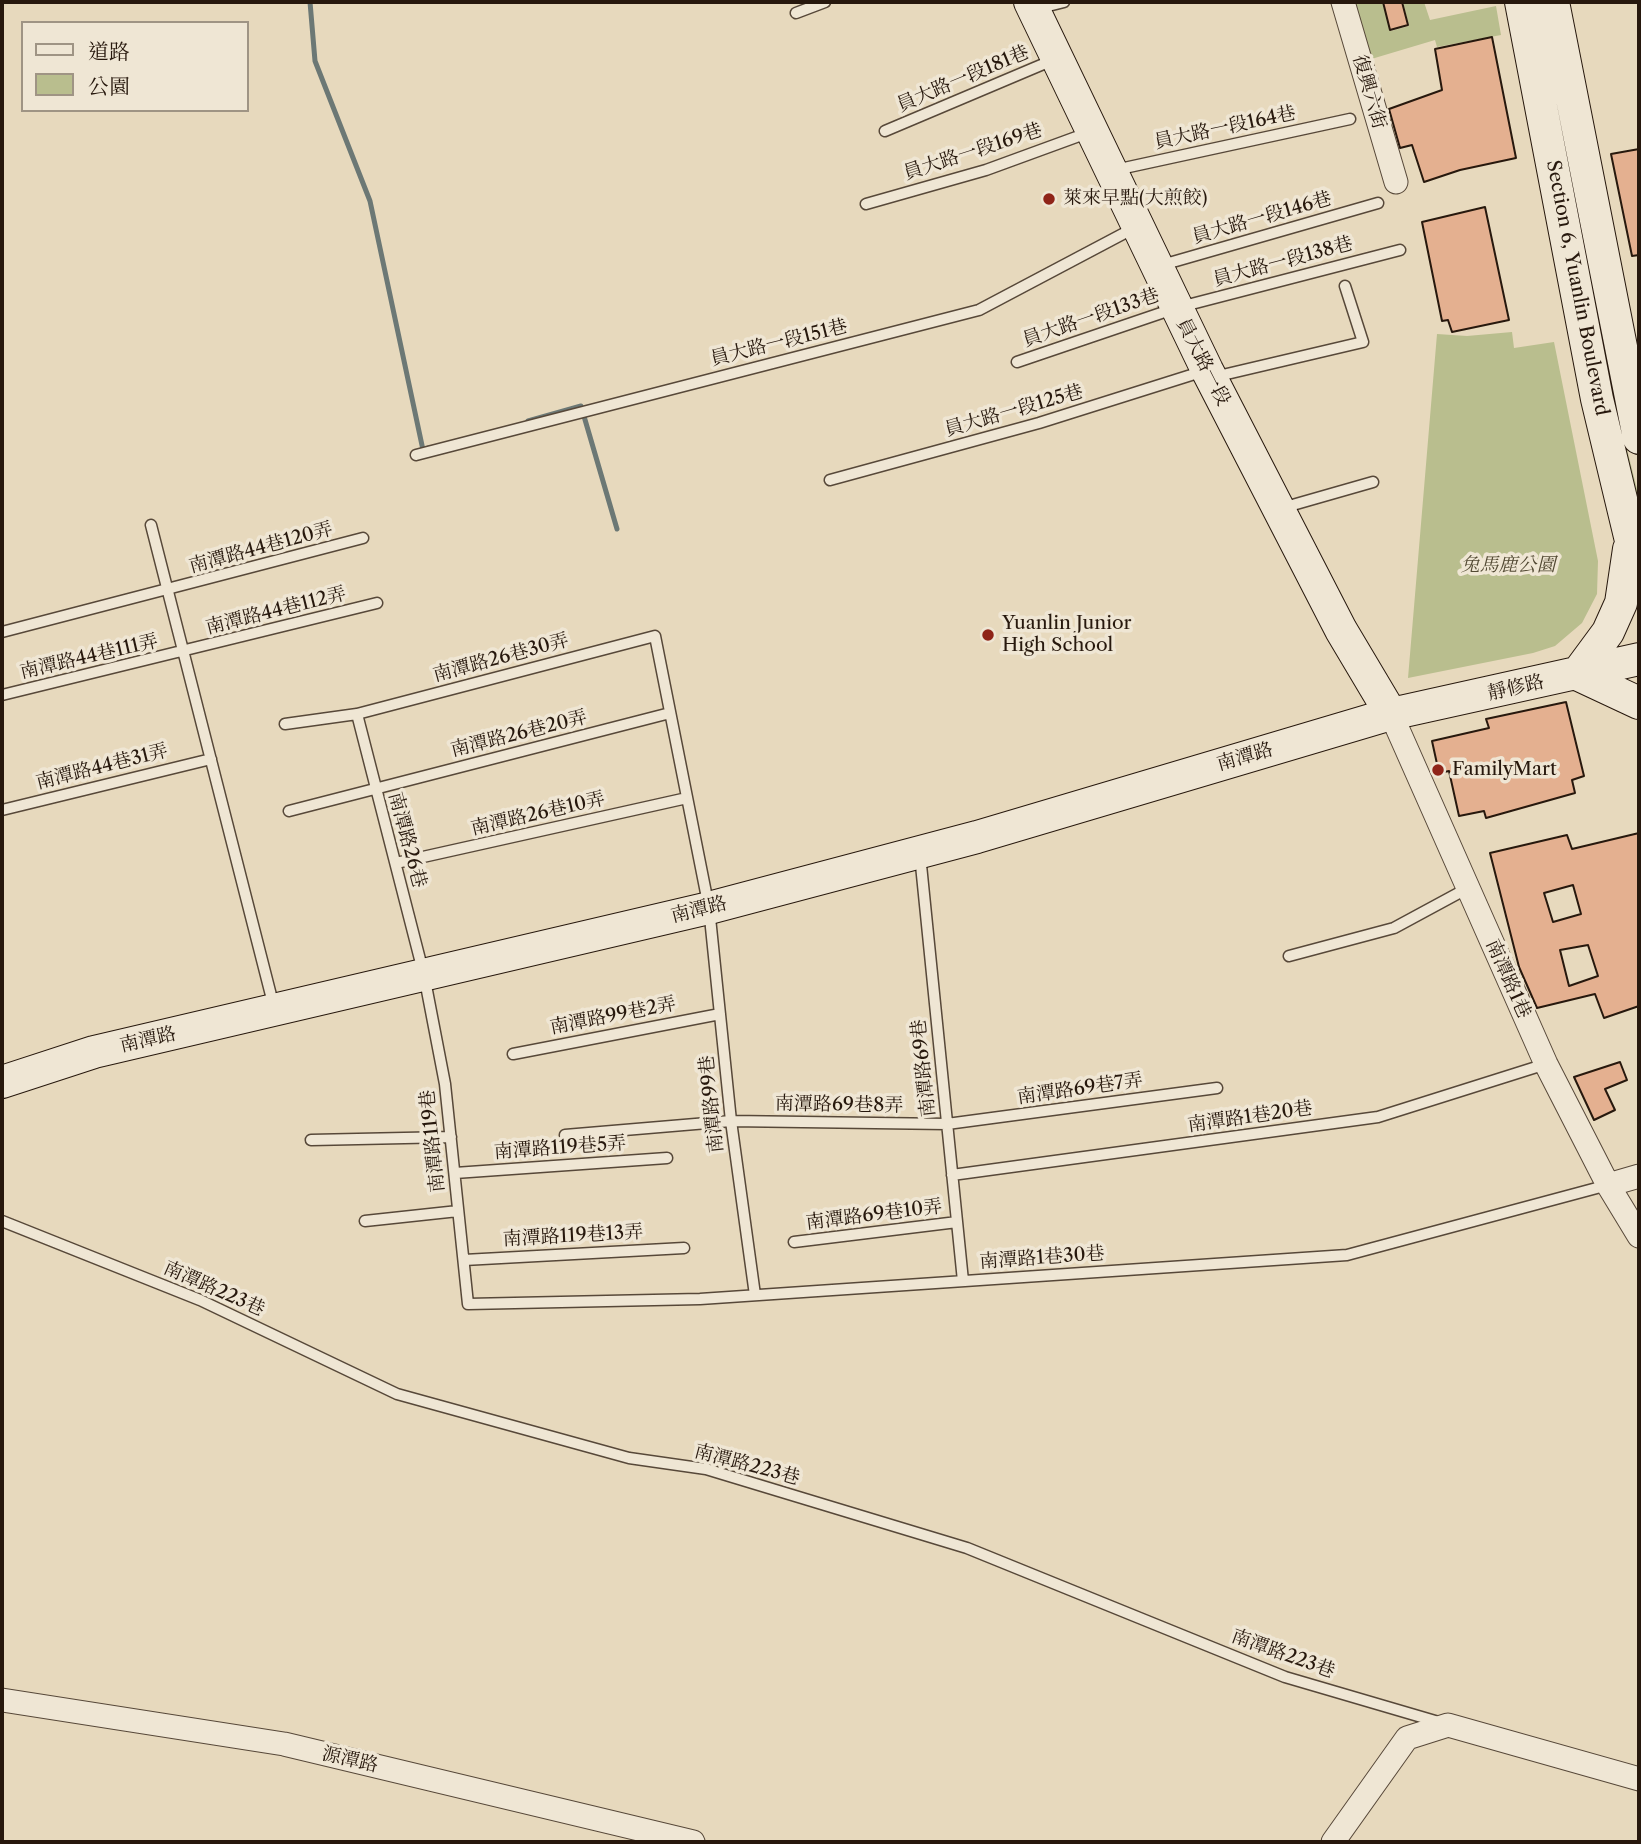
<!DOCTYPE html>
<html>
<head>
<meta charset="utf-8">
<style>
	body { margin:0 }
	#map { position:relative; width:1641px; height:1844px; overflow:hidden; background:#e7d9bd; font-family:"Libre Caslon Text","Noto Serif TC",serif }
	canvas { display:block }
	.frame { position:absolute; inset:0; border:4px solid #27180d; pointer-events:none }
	.legend { position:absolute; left:21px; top:21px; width:228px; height:91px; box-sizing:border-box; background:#efe6d4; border:2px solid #9f9484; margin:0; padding:9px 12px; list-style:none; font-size:21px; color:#27180d }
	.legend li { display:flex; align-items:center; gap:14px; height:35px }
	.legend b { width:35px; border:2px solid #9f9484 }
</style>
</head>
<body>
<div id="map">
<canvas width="1641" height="1844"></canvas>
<div class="frame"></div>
<ul class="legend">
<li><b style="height:9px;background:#efe6d4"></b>道路</li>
<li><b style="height:19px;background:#b9be8e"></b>公園</li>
</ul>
</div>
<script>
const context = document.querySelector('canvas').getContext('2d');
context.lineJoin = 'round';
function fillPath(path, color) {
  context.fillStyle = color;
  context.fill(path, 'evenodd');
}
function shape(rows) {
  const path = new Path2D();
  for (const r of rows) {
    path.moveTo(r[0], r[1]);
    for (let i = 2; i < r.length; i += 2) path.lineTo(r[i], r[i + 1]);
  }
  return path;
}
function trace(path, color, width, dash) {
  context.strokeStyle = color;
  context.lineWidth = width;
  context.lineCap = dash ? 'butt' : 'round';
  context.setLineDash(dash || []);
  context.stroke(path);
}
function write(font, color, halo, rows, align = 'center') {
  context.font = font + ' "Libre Caslon Text","Noto Serif TC",serif';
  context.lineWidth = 7;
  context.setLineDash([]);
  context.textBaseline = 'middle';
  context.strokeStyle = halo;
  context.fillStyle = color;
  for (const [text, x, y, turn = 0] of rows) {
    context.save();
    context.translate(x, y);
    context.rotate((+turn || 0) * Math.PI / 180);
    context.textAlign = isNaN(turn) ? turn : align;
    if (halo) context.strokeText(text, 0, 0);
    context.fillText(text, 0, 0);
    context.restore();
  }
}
const green = shape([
	[1351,2,1382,2,1391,31,1409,26,1403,2,1424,2,1430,20,1496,6,1501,35,1437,47,1435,40,1368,60],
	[1532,2,1537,2,1623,433,1639,497,1639,512,1618,445],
	[1512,332,1514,348,1554,342,1598,561,1597,594,1582,623,1555,646,1533,653,1408,678,1437,334,1467,336]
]);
const stream = shape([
	[310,2,315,61,370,201,423,450,428,448],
	[528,421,581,406,617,529]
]);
const building = shape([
	[1383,2,1402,2,1408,25,1390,30,1383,2],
	[1492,37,1516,158,1460,170,1424,182,1412,145,1400,148,1389,109,1442,90,1435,49,1492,37],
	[1639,149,1639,255,1632,256,1611,154,1639,149],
	[1485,207,1509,320,1452,332,1448,320,1442,321,1422,222,1485,207],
	[1566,702,1584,776,1572,780,1575,793,1486,818,1484,811,1459,816,1449,771,1439,773,1432,741,1489,728,1486,719,1566,702],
	[1639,833,1639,1006,1604,1018,1595,994,1537,1008,1519,967,1490,853,1567,835,1572,849,1639,833],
	[1573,885,1581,914,1553,922,1544,893,1573,885],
	[1588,945,1598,976,1569,986,1560,950,1588,945],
	[1620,1062,1627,1080,1605,1089,1615,1110,1594,1120,1574,1077,1620,1062]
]);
const lane = shape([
	[1036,9,1064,2],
	[796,13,825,2],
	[885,131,1053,60],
	[1115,170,1350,119],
	[866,204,986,170,1090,132],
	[1162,265,1378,203],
	[1017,362,1176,308,1400,250],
	[1214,377,1363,342,1345,286],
	[416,455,979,310,1136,227],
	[830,480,1039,423,1204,371],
	[1282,508,1373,482],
	[151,525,274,1007],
	[2,632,363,538],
	[2,695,377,603],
	[357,714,424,975,445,1084,468,1304,700,1299,1347,1255,1608,1185],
	[285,724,357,714,655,636,709,908,731,1121,755,1295],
	[2,810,211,759],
	[289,811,670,713],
	[920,855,963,1281],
	[396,863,687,798],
	[1289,956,1394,928,1468,888],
	[513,1054,720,1014],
	[565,1135,731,1121,947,1124,1217,1088],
	[311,1140,451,1137],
	[455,1173,667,1158],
	[952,1175,1378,1117,1546,1064],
	[2,1221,200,1300,397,1394,629,1458,706,1469,967,1548,1285,1677,1442,1723],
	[365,1221,458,1211],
	[794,1242,957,1222],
	[464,1260,684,1248]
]);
const street = shape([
	[1343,2,1396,182],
	[1391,714,1546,1064,1608,1185,1639,1236],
	[1608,1185,1639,1176],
	[2,1700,284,1744,693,1842],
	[1333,1842,1407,1738,1448,1725,1639,1779]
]);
const secondary = shape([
	[1030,2,1207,370,1341,630,1391,714],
	[1521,2,1597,399,1639,574],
	[1553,2,1639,438],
	[1629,549,1621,603,1608,632,1577,674,1639,703],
	[2,1082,94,1052,709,908,977,837,1391,714,1639,659]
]);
const markers = [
	[1049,199,7,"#8f2418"],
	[988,635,7,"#8f2418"],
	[1438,770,7,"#8f2418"]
];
const streetNames = [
	["員大路一段181巷",963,79,-23],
	["復興六街",1369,92,74],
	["員大路一段164巷",1225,128,-12],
	["員大路一段169巷",973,152,-18],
	["員大路一段146巷",1262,218,-16],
	["員大路一段138巷",1283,262,-15],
	["Section 6, Yuanlin Boulevard",1577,288,79],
	["員大路一段133巷",1091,318,-19],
	["員大路一段151巷",779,343,-14],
	["員大路一段",1203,362,63],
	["員大路一段125巷",1014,411,-16],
	["南潭路44巷120弄",261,548,-15],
	["南潭路44巷112弄",276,611,-14],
	["南潭路44巷111弄",89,657,-13],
	["南潭路26巷30弄",501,658,-15],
	["靜修路",1516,688,-13],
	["南潭路26巷20弄",519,734,-14],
	["南潭路",1245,757,-16],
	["南潭路44巷31弄",102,767,-14],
	["南潭路26巷10弄",538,814,-13],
	["南潭路26巷",407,840,75],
	["南潭路",699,910,-14],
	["南潭路1巷",1508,979,66],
	["南潭路99巷2弄",613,1016,-11],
	["南潭路",148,1040,-13],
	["南潭路69巷",924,1068,-96],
	["南潭路69巷7弄",1080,1089,-8],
	["南潭路99巷",712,1104,-96],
	["南潭路69巷8弄",839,1105,1],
	["南潭路1巷20巷",1250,1117,-8],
	["南潭路119巷",433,1141,-96],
	["南潭路119巷5弄",560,1148,-4],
	["南潭路69巷10弄",874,1215,-7],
	["南潭路119巷13弄",573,1236,-3],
	["南潭路1巷30巷",1042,1258,-4],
	["南潭路223巷",214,1289,24],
	["南潭路223巷",747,1465,15],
	["南潭路223巷",1283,1654,20],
	["源潭路",350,1760,13]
];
const poiNames = [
	["萊來早點(大煎餃)",1063,199],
	["Yuanlin Junior",1002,624],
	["High School",1002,646],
	["FamilyMart",1452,770]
];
const parkNames = [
	["兔馬鹿公園",1508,566]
];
fillPath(green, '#b9be8e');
trace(stream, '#6c7875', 5);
fillPath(building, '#e4b090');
trace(building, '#27180d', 2);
trace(lane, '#574839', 13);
trace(street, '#574839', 25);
trace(secondary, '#27180d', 34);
trace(lane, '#efe6d4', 10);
trace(street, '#efe6d4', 23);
trace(secondary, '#efe6d4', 32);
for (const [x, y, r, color] of markers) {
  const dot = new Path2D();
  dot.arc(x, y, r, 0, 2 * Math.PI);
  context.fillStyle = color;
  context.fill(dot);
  trace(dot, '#efe6d4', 2.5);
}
write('19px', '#27180d', '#efe6d4', streetNames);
write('19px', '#27180d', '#efe6d4', poiNames, 'left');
write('italic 19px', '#534a34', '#efe6d4', parkNames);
</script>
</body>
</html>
